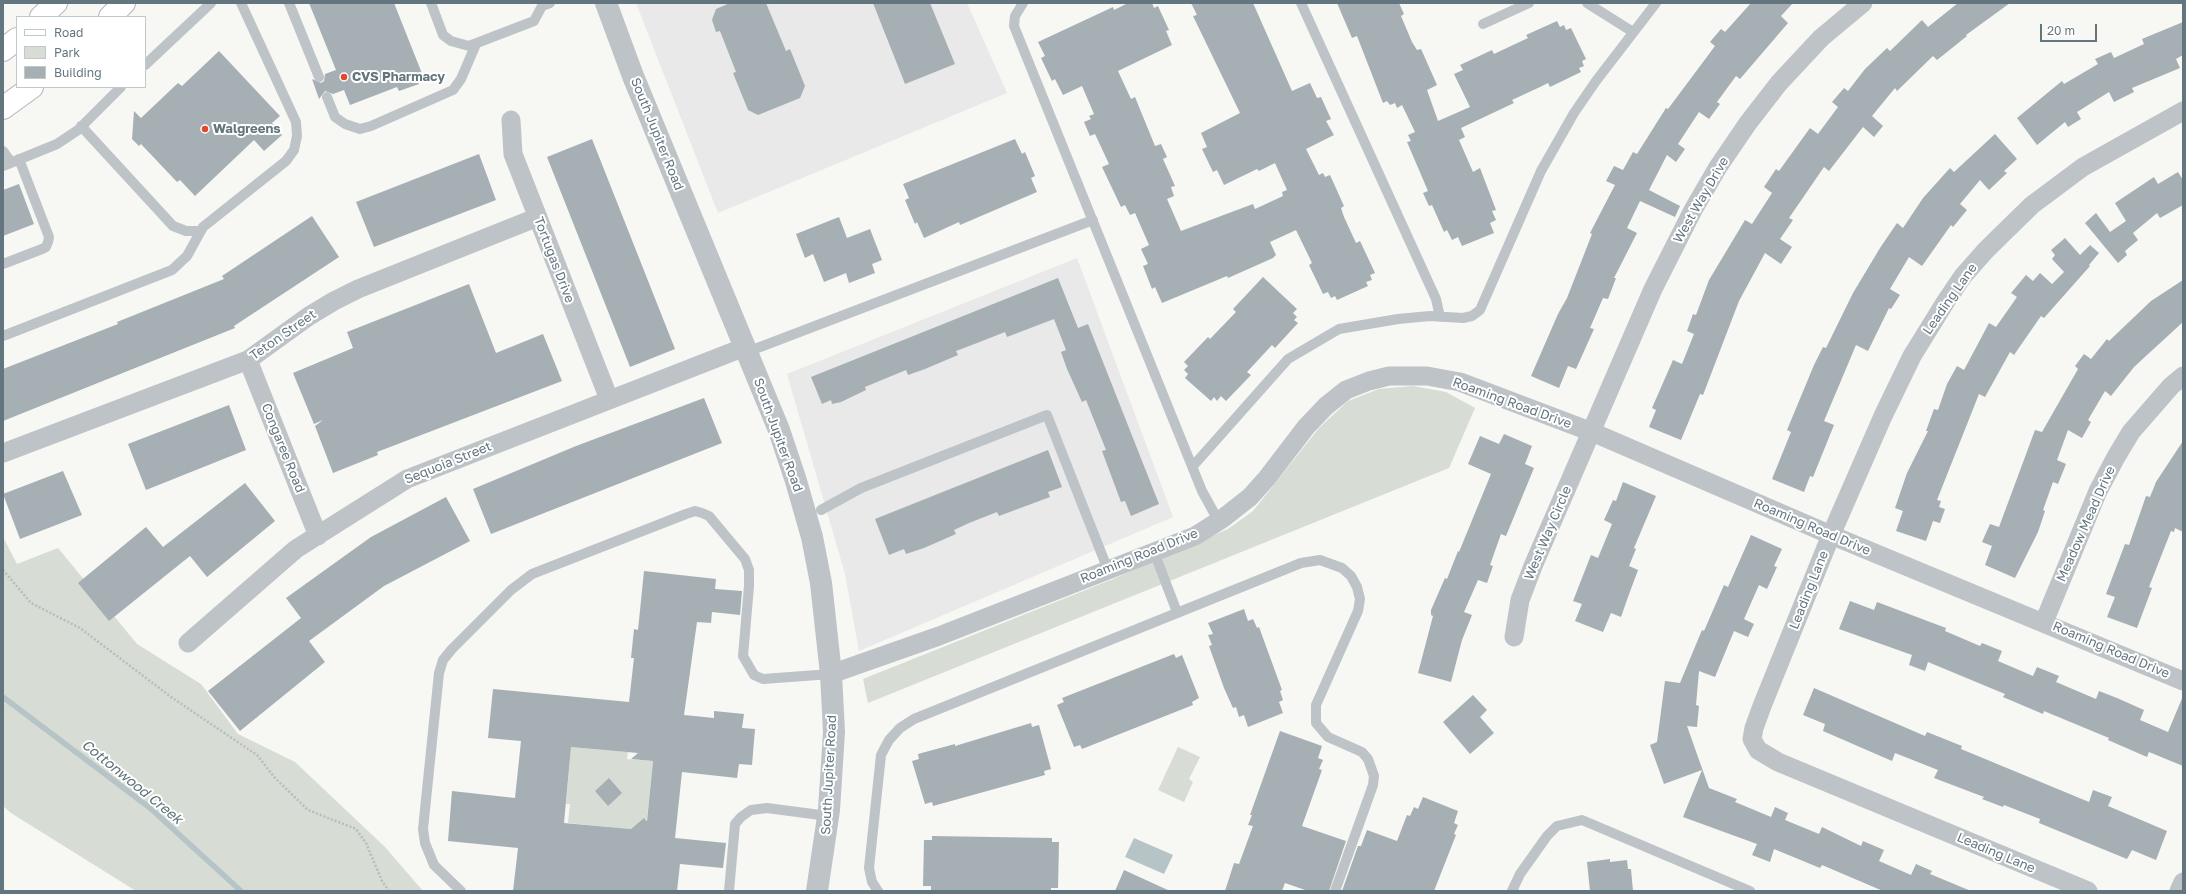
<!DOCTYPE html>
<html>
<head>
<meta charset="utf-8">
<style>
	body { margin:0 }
	#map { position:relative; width:2186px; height:894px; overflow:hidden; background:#f7f7f4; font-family:"Golos Text",sans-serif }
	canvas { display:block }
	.frame { position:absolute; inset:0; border:4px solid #63757f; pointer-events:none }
	.legend { position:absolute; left:16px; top:16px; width:130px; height:72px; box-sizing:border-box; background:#fff; border:1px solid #c1c8cc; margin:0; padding:5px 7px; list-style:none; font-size:12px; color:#63757f }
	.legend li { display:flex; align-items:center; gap:8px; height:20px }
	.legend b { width:20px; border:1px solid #c1c8cc }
	.scale { position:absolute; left:2040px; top:24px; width:57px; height:18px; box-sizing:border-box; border:2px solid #63757f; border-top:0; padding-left:5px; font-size:12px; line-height:14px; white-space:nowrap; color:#63757f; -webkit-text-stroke:3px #fff; paint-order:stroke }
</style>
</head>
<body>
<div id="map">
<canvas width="2186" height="894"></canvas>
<div class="frame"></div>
<ul class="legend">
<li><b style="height:5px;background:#fff"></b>Road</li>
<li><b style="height:11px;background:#d7dcd4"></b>Park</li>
<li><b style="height:11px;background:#a5afb4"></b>Building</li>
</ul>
<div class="scale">20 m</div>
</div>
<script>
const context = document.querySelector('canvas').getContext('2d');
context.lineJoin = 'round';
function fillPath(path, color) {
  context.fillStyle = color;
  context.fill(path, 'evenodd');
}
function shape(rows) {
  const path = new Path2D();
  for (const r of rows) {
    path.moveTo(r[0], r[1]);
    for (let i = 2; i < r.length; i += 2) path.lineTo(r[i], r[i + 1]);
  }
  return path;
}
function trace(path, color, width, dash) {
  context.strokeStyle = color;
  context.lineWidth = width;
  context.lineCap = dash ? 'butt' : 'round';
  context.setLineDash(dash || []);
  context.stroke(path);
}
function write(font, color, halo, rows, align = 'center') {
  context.font = font + ' "Golos Text",sans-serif';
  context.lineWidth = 4;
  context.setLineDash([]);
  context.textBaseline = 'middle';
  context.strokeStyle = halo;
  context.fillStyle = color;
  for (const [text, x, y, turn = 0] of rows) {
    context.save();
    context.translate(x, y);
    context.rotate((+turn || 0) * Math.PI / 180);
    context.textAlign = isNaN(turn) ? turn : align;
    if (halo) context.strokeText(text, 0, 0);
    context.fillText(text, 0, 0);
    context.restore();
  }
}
const built = shape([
	[636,3,967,3,1007,93,718,213],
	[1077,258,1173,517,859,651,845,574,787,374]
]);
const green = shape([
	[1413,386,1446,392,1475,408,1449,468,868,703,863,679,1113,579,1228,529,1253,511,1319,428,1348,401,1379,389],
	[3,537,17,564,58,548,137,644,201,684,238,734,295,762,385,847,423,891,136,891,11,813,3,806],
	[571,747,628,752,627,759,653,761,647,819,643,819,631,829,568,823,570,804,566,804],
	[1178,747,1200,757,1189,779,1193,782,1184,802,1158,790]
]);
const water = shape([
	[1134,838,1173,855,1164,874,1125,857]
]);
const stream = shape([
	[3,697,150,808,241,891]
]);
const building = shape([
	[309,3,394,3,423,76,417,78,419,84,399,91,397,87,350,105,344,90,333,94,325,91,319,99,312,79,321,83,324,81,325,74,336,70],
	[730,3,766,3,786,51,790,49,805,86,800,98,758,115,748,110,733,73,736,72,720,31,716,32,712,20,716,9],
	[873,3,930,3,955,64,905,84],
	[1128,3,1152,3,1154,8,1158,6,1169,30,1166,31,1172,45,1118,71,1131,99,1135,97,1155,146,1161,144,1167,157,1163,159,1175,186,1171,187,1174,196,1167,199,1181,231,1253,204,1255,209,1283,196,1282,192,1287,190,1275,163,1259,171,1257,169,1224,185,1217,170,1213,172,1202,149,1207,147,1201,133,1240,113,1193,16,1197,15,1191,3,1253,3,1292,91,1310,83,1317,98,1321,97,1331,119,1326,121,1334,135,1306,149,1319,175,1323,173,1325,177,1330,175,1344,206,1341,208,1344,217,1356,243,1360,241,1375,273,1370,275,1372,280,1366,282,1368,286,1337,300,1335,296,1331,298,1328,292,1323,294,1309,265,1312,263,1296,230,1270,242,1276,255,1273,258,1228,278,1227,276,1162,303,1155,287,1152,289,1143,266,1148,264,1141,249,1149,245,1135,213,1130,215,1125,205,1121,207,1102,167,1109,164,1095,134,1090,136,1084,122,1091,119,1089,116,1094,114,1082,86,1063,95,1055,79,1052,81,1041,58,1045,56,1038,42,1113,7,1114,10],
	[1337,3,1399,3,1404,14,1401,16,1412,42,1417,50,1421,49,1437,85,1427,90,1438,121,1470,107,1454,74,1463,70,1460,65,1492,50,1494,54,1528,38,1526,35,1557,21,1560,27,1564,25,1566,30,1571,28,1586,59,1582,61,1584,66,1579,68,1581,72,1550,87,1548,83,1540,87,1512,100,1514,103,1461,128,1465,137,1459,140,1473,172,1480,168,1496,210,1492,211,1496,220,1490,223,1494,233,1462,246,1458,237,1452,240,1447,230,1444,232,1432,205,1429,206,1423,193,1428,191,1407,142,1411,141,1408,135,1415,132,1402,105,1397,108,1395,103,1390,105,1387,101,1383,103,1357,36,1352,38],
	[1751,3,1793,3,1781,16,1788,23,1740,79,1736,76,1717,102,1720,104,1709,119,1699,112,1678,144,1685,149,1676,162,1667,155,1649,190,1680,206,1675,217,1640,201,1627,228,1637,233,1614,278,1616,278,1608,299,1603,298,1590,328,1594,329,1576,369,1568,366,1559,388,1531,376,1558,314,1567,298,1592,234,1590,233,1615,185,1606,181,1614,166,1623,170,1633,152,1637,154,1666,108,1668,109,1715,46,1710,42,1721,29,1725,32],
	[1958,3,2010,3,1966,35,1967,36,1937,60,1933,56,1897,91,1895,88,1872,116,1883,126,1874,137,1863,127,1829,171,1824,167,1789,218,1793,220,1780,239,1792,247,1781,264,1765,253,1739,301,1703,395,1700,394,1681,440,1649,427,1656,410,1652,408,1673,360,1682,364,1694,334,1687,331,1693,314,1696,315,1709,280,1745,220,1752,224,1772,193,1764,187,1776,169,1779,171,1810,128,1818,134,1838,107,1832,102,1844,88,1848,91,1865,69,1887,48,1890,51,1922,20,1928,27],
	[2183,22,2183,55,2176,59,2180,68,2132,88,2134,92,2114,102,2109,92,2077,112,2081,119,2068,127,2065,122,2037,145,2017,118,2062,81,2064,84,2098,64,2095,59,2111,52,2114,58,2144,44,2142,39],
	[219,51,280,116,272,123,282,135,264,151,254,140,195,196,180,180,177,182,141,144,139,146,132,139,134,111,141,118,178,83,182,86],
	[1995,134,2017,159,2004,171,2007,173,1989,190,1980,180,1960,204,1967,210,1953,227,1951,225,1922,266,1909,257,1890,289,1900,295,1891,309,1889,308,1868,351,1856,345,1824,421,1834,425,1813,477,1810,476,1804,492,1772,479,1791,432,1787,430,1814,365,1823,347,1826,348,1853,293,1880,248,1897,223,1903,228,1923,198,1950,168,1954,172],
	[592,139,675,349,630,367,547,157],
	[1015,139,1022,154,1025,152,1035,176,1031,178,1037,192,960,225,959,222,924,238,917,222,915,224,905,200,909,198,903,184],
	[479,154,496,200,374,247,356,202],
	[2178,172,2183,180,2183,205,2160,218,2157,213,2133,233,2138,240,2125,251,2127,255,2118,263,2085,223,2096,213,2110,232,2126,221,2115,203,2154,177,2158,184],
	[19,184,34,224,3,236,3,190],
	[312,216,339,257,234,326,235,328,3,421,3,369,118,324,117,322,224,279,222,276],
	[839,217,847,238,870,229,882,260,872,264,875,273,849,283,846,273,824,282,813,254,805,258,796,234],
	[2065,238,2080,255,2090,245,2099,253,2089,265,2090,266,2044,318,2041,316,2014,355,2010,352,1985,397,1979,394,1937,500,1941,501,1939,507,1945,509,1940,523,1933,521,1926,541,1896,531,1903,511,1895,508,1907,473,1928,431,1926,431,1934,409,1938,410,1947,384,1957,366,1964,370,1989,323,1996,327,2017,297,2011,293,2026,275,2033,281,2040,273,2052,284,2064,272,2052,259,2055,255,2051,250],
	[1263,277,1297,309,1293,313,1297,317,1294,320,1298,323,1275,348,1272,345,1247,372,1251,375,1226,401,1221,396,1217,401,1214,397,1211,401,1185,378,1188,374,1184,370,1188,366,1184,362,1208,337,1210,339,1236,312,1233,309],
	[1058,278,1078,328,1088,324,1159,504,1131,516,1125,501,1121,502,1102,451,1106,450,1086,400,1082,402,1067,369,1061,352,1066,350,1054,319,1007,337,1005,332,977,343,956,351,958,355,925,369,908,375,906,370,865,387,866,390,841,402,832,404,831,400,822,404,811,377],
	[2183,280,2183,322,2134,367,2111,396,2105,391,2088,420,2091,422,2082,438,2068,430,2057,460,2066,464,2058,484,2053,482,2043,510,2045,511,2038,532,2015,578,1985,565,1992,546,1982,542,1990,524,1999,527,2035,430,2042,432,2078,369,2075,366,2084,354,2091,359,2107,339,2109,341,2151,301],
	[469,284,496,353,543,334,562,381,377,452,378,455,333,473,315,426,323,420,314,424,293,373,353,348,347,332],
	[704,398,722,443,491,534,473,489,576,446],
	[229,405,246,450,146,490,128,444],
	[1504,434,1532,446,1525,464,1534,468,1506,536,1501,534,1490,565,1493,566,1487,583,1478,580,1464,612,1472,615,1462,640,1451,682,1418,673,1433,616,1431,615,1431,610,1445,578,1447,579,1458,551,1459,552,1491,474,1468,464,1480,436,1499,444],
	[2183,441,2183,532,2175,528,2174,532,2171,531,2149,587,2152,588,2137,628,2107,617,2115,597,2106,594,2125,544,2129,545,2146,496,2150,497,2156,482],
	[1048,450,1062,487,1048,492,1050,497,999,516,997,512,969,523,954,530,956,534,924,548,906,554,904,549,889,555,875,519],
	[63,471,82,515,20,539,3,494],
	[1623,482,1656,496,1634,548,1636,549,1629,566,1638,570,1628,597,1621,617,1611,613,1603,632,1575,621,1582,604,1573,601,1591,555,1598,558,1612,524,1604,520,1613,500,1616,501],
	[245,483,275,521,207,577,190,556,109,621,78,583,146,527,163,547],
	[446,497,470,541,384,586,309,641,325,662,240,731,208,691,301,618,286,598,371,537],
	[1751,535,1782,549,1774,566,1777,567,1767,589,1759,585,1744,619,1754,624,1748,637,1734,631,1715,677,1699,671,1696,705,1699,706,1697,727,1687,726,1709,788,1737,799,1735,802,1771,817,1775,807,1788,813,1785,820,1819,834,1822,827,1861,846,1863,841,1884,850,1879,861,1911,875,1916,864,1932,871,1930,874,1971,891,1883,891,1822,865,1820,868,1774,849,1770,862,1752,855,1757,844,1683,817,1702,770,1664,784,1650,745,1657,742,1665,681,1680,683,1702,630,1704,631,1724,585,1728,587],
	[644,571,716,579,715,589,742,591,740,615,712,612,711,623,697,622,684,715,714,718,714,711,744,714,742,728,755,729,752,765,739,764,737,778,682,772,675,838,726,843,723,868,680,864,677,891,513,891,518,848,448,841,452,791,515,798,521,741,488,738,493,689,629,702,634,658,631,658,634,629,638,630],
	[571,747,638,753,631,759,653,761,647,821,644,818,631,829,564,823],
	[1850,601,1874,610,1877,602,1946,628,1945,631,1980,646,1982,643,2002,651,1998,661,2033,676,2037,667,2059,676,2056,682,2096,699,2099,691,2117,698,2144,710,2140,720,2168,732,2183,696,2183,766,2149,752,2147,757,2108,740,2109,738,2044,711,2043,714,2003,697,2005,694,1928,662,1925,671,1909,665,1912,655,1839,629],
	[1244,609,1248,621,1253,619,1257,628,1259,627,1282,690,1280,691,1283,700,1279,702,1283,713,1248,727,1244,715,1239,717,1236,707,1233,708,1224,688,1209,646,1212,645,1208,635,1213,634,1208,623],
	[1174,654,1176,658,1182,655,1199,698,1192,702,1193,705,1082,749,1080,745,1074,747,1057,705,1064,702,1062,698],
	[1814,688,1925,736,1927,732,1962,746,1961,749,2089,802,2093,790,2112,797,2108,806,2167,831,2156,860,2132,850,2127,859,2039,823,2040,819,2004,805,2003,807,1982,799,1984,797,1934,778,1938,770,1895,753,1892,761,1823,731,1825,724,1803,715],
	[1473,695,1487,710,1480,717,1494,733,1470,754,1443,722],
	[1031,723,1032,727,1039,725,1051,769,1044,771,1045,775,933,806,932,802,925,804,912,761,919,759,918,754,955,744,955,746],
	[1280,731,1322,746,1318,758,1323,760,1319,769,1322,770,1302,826,1346,841,1329,891,1308,891,1285,883,1282,891,1225,891,1234,863,1239,864,1253,826,1248,825,1252,815,1250,815],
	[609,778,622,793,608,806,595,791],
	[1423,797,1458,811,1454,823,1458,825,1454,834,1456,835,1434,891,1342,891,1358,846,1361,846,1367,830,1397,841,1407,815,1410,816,1414,807,1418,809],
	[932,836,1052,838,1052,842,1059,842,1058,888,1051,888,1051,891,931,890,931,886,923,886,924,840,932,840],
	[1610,859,1610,862,1627,860,1628,869,1631,869,1633,891,1590,891,1587,862],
	[1124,870,1170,891,1115,891]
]);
const path = shape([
	[3,570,31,603,80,628,171,697,257,755,275,778,308,810,356,829,366,843,382,881,389,891]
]);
const service = shape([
	[289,3,319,77],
	[431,3,443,35,451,41,469,46,534,21,542,6,550,3],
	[1023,3,1015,16,1014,26,1202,491,1219,522],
	[1301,3,1436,299,1440,317],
	[1587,3,1633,32],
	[1483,24,1529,3],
	[145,65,211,3],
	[327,97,335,117,345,124,360,129,371,126,453,90,461,79,476,44],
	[81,126,173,226,186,231,200,231],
	[3,151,11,162],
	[3,166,57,144,78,130,121,87],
	[3,264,42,249,46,247,48,242,49,237,19,159],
	[3,336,172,270,187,256,203,227,286,161,294,150,297,136,296,122,241,3],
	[747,352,1093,220],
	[1193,466,1288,359,1339,329,1398,319,1430,316,1463,318,1472,316,1480,310,1541,171,1574,113,1596,81,1656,3],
	[821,510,861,488,1047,415,1108,570],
	[1154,552,1177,612],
	[461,891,434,865,425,843,423,829,439,673,443,660,452,649,511,590,532,574,686,514,695,511,702,513,709,516,745,559,749,570,749,586,743,656,754,675,763,679,831,674],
	[729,891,735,824,741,817,751,810,767,808,828,816],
	[878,891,872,882,869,868,881,755,889,740,900,728,914,719,1301,563,1320,560,1342,568,1351,576,1357,587,1360,599,1358,611,1316,705,1316,723,1328,737,1362,752,1368,759,1374,776,1373,785,1335,891],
	[1512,891,1520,874,1547,836,1557,826,1582,820,1750,891]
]);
const minor = shape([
	[511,120,513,154,609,399],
	[248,360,318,536],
	[3,453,248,360,309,316,334,301,358,289,538,217],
	[2044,622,2098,491,2116,457,2131,432,2171,386,2183,376],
	[1514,637,1520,600,1533,566,1653,289,1693,210,1718,167,1748,123,1779,83,1821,38,1863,3],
	[188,643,296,549,407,479,745,347],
	[831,674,939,636,1195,536,1222,519,1250,497,1267,478,1306,427,1326,406,1346,390,1369,381,1389,376,1427,376,1460,382,1592,432,1831,535,2183,681],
	[2088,891,1778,762,1758,750,1752,739,1754,728,1762,706,1831,535,1883,416,1912,356,1946,301,1963,276,1986,250,2032,205,2083,167,2183,111],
	[2179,891,2183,882]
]);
const tertiary = shape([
	[606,3,633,76,779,430,796,481,812,537,821,583,831,674,834,732,829,810,817,891]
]);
const secondary = shape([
	[41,17,56,3],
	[110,17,124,3],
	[3,50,17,39],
	[3,108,32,87]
]);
const markers = [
	[344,77,4,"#df4a2d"],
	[205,129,4,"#df4a2d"]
];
const poiNames = [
	["CVS Pharmacy",352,77],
	["Walgreens",213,129]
];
const streetNames = [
	["South Jupiter Road",657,134,68],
	["West Way Drive",1701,200,-60],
	["Tortugas Drive",554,260,69],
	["Leading Lane",1950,299,-55],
	["Teton Street",283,335,-35],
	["Roaming Road Drive",1512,403,20],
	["South Jupiter Road",778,435,70],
	["Congaree Road",283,448,68],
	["Sequoia Street",448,463,-22],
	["Meadow Mead Drive",2086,524,-66],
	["Roaming Road Drive",1812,527,23],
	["West Way Circle",1548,533,-67],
	["Roaming Road Drive",1139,556,-22],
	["Leading Lane",1809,590,-68],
	["Roaming Road Drive",2111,650,23],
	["South Jupiter Road",829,775,-87],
	["Leading Lane",1996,853,23]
];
const waterNames = [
	["Cottonwood Creek",132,782,39]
];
fillPath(built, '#e8e9e8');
fillPath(green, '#d7dcd4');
fillPath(water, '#b6c3c7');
trace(stream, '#b6c3c7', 5.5);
fillPath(building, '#a5afb4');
trace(secondary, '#b1b7bb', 24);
trace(path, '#b9bcbf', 2.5, [2, 2]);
trace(service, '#bec3c7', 10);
trace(minor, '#bec3c7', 19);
trace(tertiary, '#bec3c7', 22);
trace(secondary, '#fff', 22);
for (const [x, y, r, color] of markers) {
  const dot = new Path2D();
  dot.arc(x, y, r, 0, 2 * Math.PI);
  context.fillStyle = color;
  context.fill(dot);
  trace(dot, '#fff', 1.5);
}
write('bold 13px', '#63757f', '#fff', poiNames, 'left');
write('13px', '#63757f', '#fff', streetNames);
write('italic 14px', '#5e7479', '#fff', waterNames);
</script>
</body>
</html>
